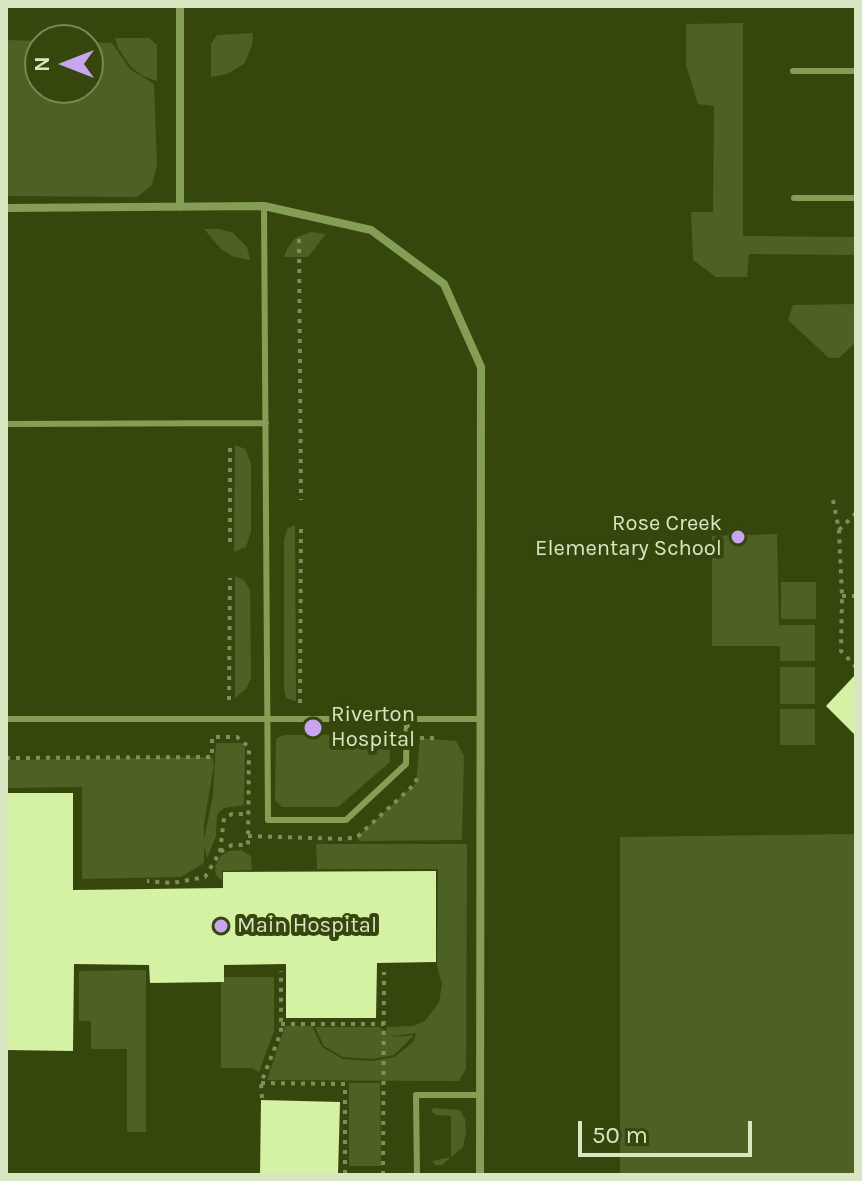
<!DOCTYPE html>
<html>
<head>
<meta charset="utf-8">
<style>
	body { margin:0 }
	#map { position:relative; width:862px; height:1181px; overflow:hidden; background:#36470e; font-family:Karla,sans-serif }
	canvas { display:block }
	.frame { position:absolute; inset:0; border:8px solid #d8e7c2; pointer-events:none }
	.north { position:absolute; left:24px; top:24px; width:80px; height:80px; box-sizing:border-box; background:#36470e; border:2px solid #778756; border-radius:50%; rotate:270deg; font-size:22px; font-weight:700; line-height:32px; text-align:center; color:#d8e7c2 }
	.north::after { content:''; display:block; margin:auto; width:28px; height:36px; background:#c7a6ef; clip-path:polygon(50% 0,100% 100%,50% 72%,0 100%) }
	.scale { position:absolute; left:578px; top:1121px; width:174px; height:36px; box-sizing:border-box; border:4px solid #d8e7c2; border-top:0; padding-left:10px; font-size:24px; line-height:28px; white-space:nowrap; color:#d8e7c2; -webkit-text-stroke:6px #36470e; paint-order:stroke }
</style>
</head>
<body>
<div id="map">
<canvas width="862" height="1181"></canvas>
<div class="frame"></div>
<div class="north">N</div>
<div class="scale">50 m</div>
</div>
<script>
const context = document.querySelector('canvas').getContext('2d');
context.lineJoin = 'round';
function fillPath(path, color) {
  context.fillStyle = color;
  context.fill(path, 'evenodd');
}
function shape(rows) {
  const path = new Path2D();
  for (const r of rows) {
    path.moveTo(r[0], r[1]);
    for (let i = 2; i < r.length; i += 2) path.lineTo(r[i], r[i + 1]);
  }
  return path;
}
function trace(path, color, width, dash) {
  context.strokeStyle = color;
  context.lineWidth = width;
  context.lineCap = dash ? 'butt' : 'round';
  context.setLineDash(dash || []);
  context.stroke(path);
}
function write(font, color, halo, rows, align = 'center') {
  context.font = font + ' Karla,sans-serif';
  context.lineWidth = 8;
  context.setLineDash([]);
  context.textBaseline = 'middle';
  context.strokeStyle = halo;
  context.fillStyle = color;
  for (const [text, x, y, turn = 0] of rows) {
    context.save();
    context.translate(x, y);
    context.rotate((+turn || 0) * Math.PI / 180);
    context.textAlign = isNaN(turn) ? turn : align;
    if (halo) context.strokeText(text, 0, 0);
    context.fillText(text, 0, 0);
    context.restore();
  }
}
const green = shape([
	[743,23,743,236,856,237,856,255,749,254,747,277,716,277,693,260,691,212,713,212,714,106,698,104,686,65,686,24],
	[253,33,252,46,244,64,227,74,211,77,211,44,217,35],
	[115,38,149,38,157,45,157,81,143,76,131,67,118,48],
	[6,40,40,41,40,88,88,88,88,42,112,43,130,69,154,84,157,165,152,185,137,197,6,196],
	[220,229,233,233,247,247,250,260,234,257,221,249,204,229],
	[311,232,326,234,308,257,284,257,287,249,295,238],
	[856,304,856,342,839,358,829,358,788,320,793,305],
	[235,445,245,449,251,463,251,532,246,547,234,552],
	[295,525,296,701,286,698,284,688,284,540,287,529],
	[777,534,779,629,780,625,815,625,815,661,780,661,780,646,712,646,712,536],
	[235,576,244,580,250,590,251,678,246,689,235,698],
	[781,582,816,582,816,619,781,619],
	[780,667,815,667,815,704,780,704],
	[780,709,815,709,815,745,780,745],
	[284,735,384,735,389,740,390,762,338,807,282,807,275,800,276,739],
	[420,738,456,741,464,756,462,840,359,841,357,837,416,783],
	[216,743,242,743,245,748,244,805,224,808,217,814,216,836,207,858,204,846,204,863,181,877,82,879,82,787,6,788,6,760,212,757,214,765,204,824,204,840,213,795],
	[856,834,856,1175,620,1175,620,837],
	[316,844,467,844,466,1069,459,1081,267,1080,285,1026,312,1026,322,1047,343,1059,372,1061,395,1057,414,1041,416,1033,395,1036,386,1032,387,1027,413,1026,425,1021,439,1002,442,984,437,966,438,869,317,869],
	[241,850,251,856,252,870,222,871,222,881,216,875,215,866,221,856,229,851],
	[146,970,146,1132,127,1132,127,1049,91,1049,91,1021,79,1021,79,971],
	[221,977,274,977,274,1031,259,1072,252,1068,221,1068],
	[315,1027,379,1027,395,1037,414,1035,394,1055,372,1059,343,1057,324,1046],
	[349,1083,380,1083,381,1166,349,1166],
	[433,1108,460,1110,465,1119,466,1133,463,1147,442,1165,435,1165,432,1161,451,1157,451,1116,436,1115,432,1112]
]);
const building = shape([
	[856,674,856,736,826,706],
	[6,793,73,793,73,890,223,888,223,872,436,871,436,962,377,963,376,1018,286,1018,286,964,224,965,224,982,150,983,149,965,74,964,73,1051,6,1050],
	[261,1100,340,1102,338,1175,260,1175]
]);
const path = shape([
	[299,239,301,500],
	[230,448,230,547],
	[833,500,839,530,842,596,841,651,856,667],
	[839,530,856,513],
	[842,596,856,596],
	[229,700,230,578],
	[300,703,301,526],
	[420,738,440,738],
	[6,758,212,757,212,737,237,737,249,747,248,845,232,845,220,852,205,877,173,883,147,881],
	[248,836,344,839,357,837,416,783,417,774],
	[220,852,224,818,232,814,249,814],
	[281,1024,384,1024],
	[261,1083,345,1084,345,1175],
	[262,1098,261,1083,281,1032,281,971],
	[383,1175,384,972]
]);
const lane = shape([
	[793,71,856,71],
	[794,198,856,198],
	[264,206,268,820,346,820,406,764,407,721],
	[6,424,266,423],
	[6,719,480,719],
	[417,1175,416,1095,480,1095]
]);
const street = shape([
	[180,6,180,207],
	[6,208,264,206,371,230,444,284,481,367,480,1175]
]);
const markers = [
	[738,537,8,"#c7a6ef"],
	[313,728,10,"#c7a6ef"],
	[221,926,8,"#c7a6ef"]
];
const poiNames = [
	["Rose Creek",722,524,"right"],
	["Elementary School",722,549,"right"],
	["Riverton",331,715],
	["Hospital",331,740],
	["Main Hospital",237,926]
];
fillPath(green, '#4e6124');
fillPath(building, '#d5f1a4');
trace(path, '#7e8e5e', 4, [4, 6]);
trace(lane, '#859e55', 6);
trace(street, '#859e55', 8);
for (const [x, y, r, color] of markers) {
  const dot = new Path2D();
  dot.arc(x, y, r, 0, 2 * Math.PI);
  context.fillStyle = color;
  context.fill(dot);
  trace(dot, '#36470e', 3);
}
write('22px', '#d8e7c2', '#36470e', poiNames, 'left');
</script>
</body>
</html>
